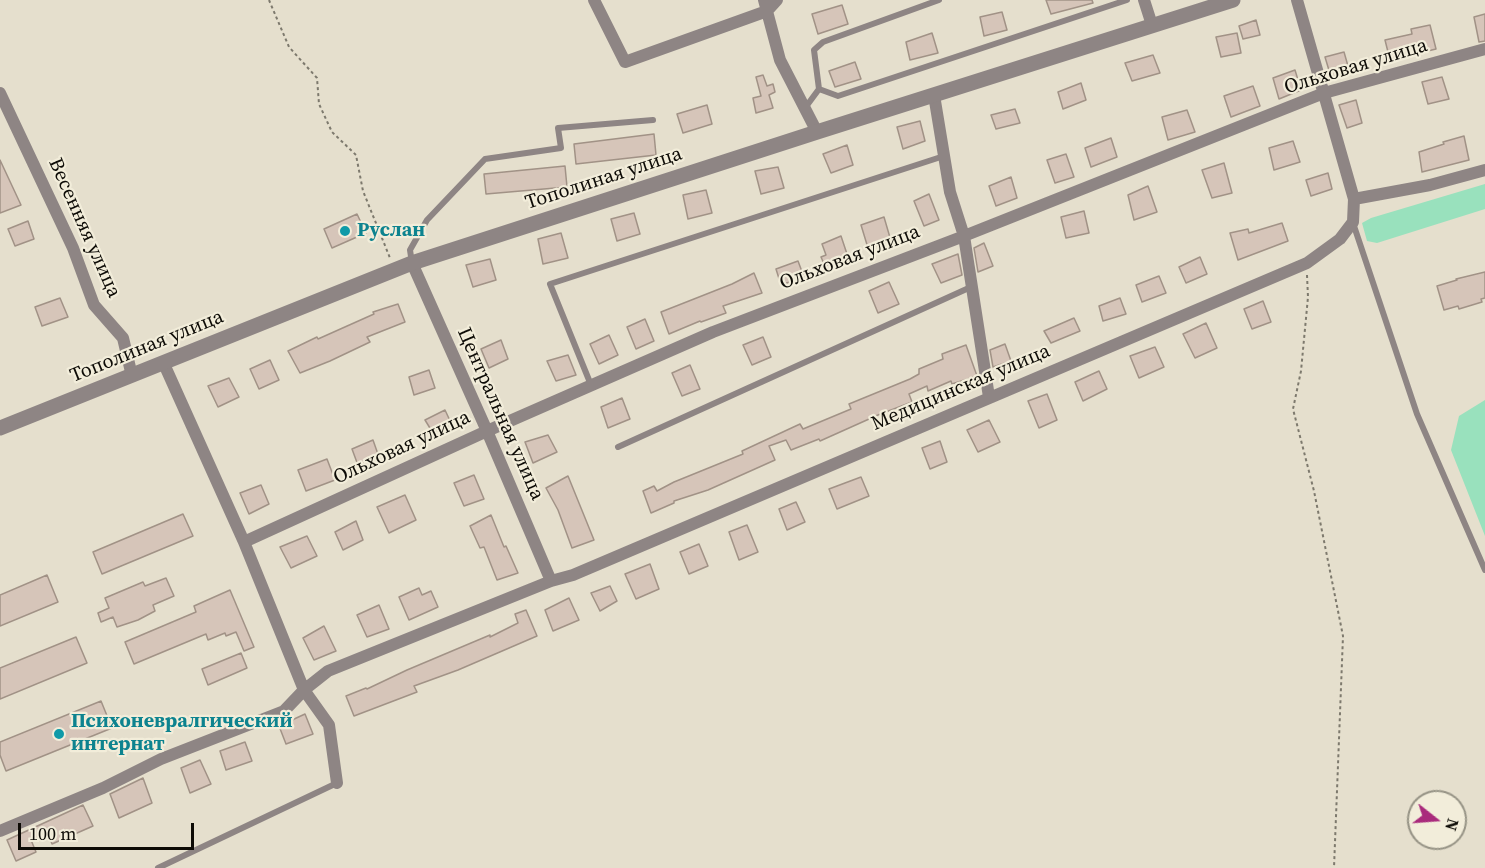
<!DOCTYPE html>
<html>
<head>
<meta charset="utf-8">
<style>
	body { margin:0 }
	#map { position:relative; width:1485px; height:868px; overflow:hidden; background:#e5dfcd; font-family:"Source Serif 4",serif }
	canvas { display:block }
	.north { position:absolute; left:1407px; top:790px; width:60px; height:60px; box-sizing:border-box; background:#f2edda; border:2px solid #969385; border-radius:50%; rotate:107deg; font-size:16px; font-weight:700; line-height:24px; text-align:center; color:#0d0b06 }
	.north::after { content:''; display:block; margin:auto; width:21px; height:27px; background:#a92b7c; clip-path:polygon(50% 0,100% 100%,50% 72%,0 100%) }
	.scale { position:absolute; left:18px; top:823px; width:176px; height:27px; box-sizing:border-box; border:3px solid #0d0b06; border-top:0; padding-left:8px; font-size:18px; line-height:21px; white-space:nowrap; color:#0d0b06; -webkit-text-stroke:4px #f2edda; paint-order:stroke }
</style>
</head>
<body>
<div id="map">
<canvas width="1485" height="868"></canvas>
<div class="north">N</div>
<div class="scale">100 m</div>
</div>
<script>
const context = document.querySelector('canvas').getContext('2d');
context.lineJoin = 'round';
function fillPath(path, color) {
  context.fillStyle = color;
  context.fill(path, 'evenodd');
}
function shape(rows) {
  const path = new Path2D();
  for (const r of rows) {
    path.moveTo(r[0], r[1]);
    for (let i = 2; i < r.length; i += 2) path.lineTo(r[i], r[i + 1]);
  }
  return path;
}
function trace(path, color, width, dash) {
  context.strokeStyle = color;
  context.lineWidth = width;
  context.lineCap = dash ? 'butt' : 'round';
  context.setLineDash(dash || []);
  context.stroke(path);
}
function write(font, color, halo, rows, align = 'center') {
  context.font = font + ' "Source Serif 4",serif';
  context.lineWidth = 4.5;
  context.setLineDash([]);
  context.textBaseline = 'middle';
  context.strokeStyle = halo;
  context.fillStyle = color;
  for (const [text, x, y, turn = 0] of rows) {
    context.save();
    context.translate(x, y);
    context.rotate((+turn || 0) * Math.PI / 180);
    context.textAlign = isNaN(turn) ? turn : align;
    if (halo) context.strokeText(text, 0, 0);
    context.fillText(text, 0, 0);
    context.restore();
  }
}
const green = shape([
	[1485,184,1485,209,1377,243,1367,241,1362,223,1371,218],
	[1485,400,1485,536,1451,450,1459,416]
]);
const building = shape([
	[1046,0,1092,0,1093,3,1051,14,1046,0],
	[842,5,848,24,818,34,812,14,842,5],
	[1002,12,1007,30,984,36,980,17,1002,12],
	[1485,14,1485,41,1479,42,1474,17,1485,14],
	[1256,20,1260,35,1243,39,1239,26,1256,20],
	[1430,25,1436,49,1390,60,1385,40,1412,34,1411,29,1430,25],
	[932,33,938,53,910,60,906,42,932,33],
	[1237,33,1241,53,1221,57,1216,37,1237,33],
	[1344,52,1350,73,1331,77,1325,57,1344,52],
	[1153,55,1160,73,1132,81,1125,63,1153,55],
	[855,62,861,79,835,87,829,71,855,62],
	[1295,70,1301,90,1279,99,1273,78,1295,70],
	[763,75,767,86,773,84,775,92,769,95,773,108,756,113,753,98,761,96,756,77,763,75],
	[1442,77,1449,99,1428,104,1422,82,1442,77],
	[1081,83,1086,100,1063,109,1058,92,1081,83],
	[1253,86,1260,106,1231,117,1224,96,1253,86],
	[1356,100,1362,123,1347,128,1339,105,1356,100],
	[707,105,712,124,683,133,677,114,707,105],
	[1015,109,1020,123,996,129,991,115,1015,109],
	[1187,110,1195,132,1168,140,1162,117,1187,110],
	[920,121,925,141,903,149,897,127,920,121],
	[654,134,656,155,576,164,574,144,654,134],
	[1464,136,1469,160,1422,172,1419,152,1444,144,1443,142,1464,136],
	[1111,138,1117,157,1091,167,1085,148,1111,138],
	[1293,141,1300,162,1274,170,1269,148,1293,141],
	[847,145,853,165,831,173,823,154,847,145],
	[1066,154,1074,177,1055,183,1047,160,1066,154],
	[0,160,21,205,0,213,0,160],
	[1224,163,1232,193,1212,198,1202,170,1224,163],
	[565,166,567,187,486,194,484,174,565,166],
	[778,167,784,188,761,194,755,171,778,167],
	[1328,173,1332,189,1311,196,1306,180,1328,173],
	[1011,177,1017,198,996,206,989,186,1011,177],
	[1148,186,1157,212,1134,220,1128,195,1148,186],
	[706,190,712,213,688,219,683,195,706,190],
	[929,194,939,220,924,226,914,201,929,194],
	[1084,211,1089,233,1066,238,1061,217,1084,211],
	[634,213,640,234,617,241,611,219,634,213],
	[357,214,366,233,332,248,324,229,357,214],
	[884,217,891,241,868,248,861,225,884,217],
	[28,221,34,239,15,246,8,229,28,221],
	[1282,223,1288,241,1238,260,1230,233,1248,229,1249,233,1282,223],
	[561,233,568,258,543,264,538,239,561,233],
	[841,236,848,257,825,266,821,257,826,255,822,244,841,236],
	[984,243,993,266,978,272,974,248,984,243],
	[958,254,962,275,941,283,932,264,958,254],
	[1200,257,1207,274,1186,283,1179,267,1200,257],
	[490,259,496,280,473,287,466,265,490,259],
	[798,261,804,277,781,285,776,269,798,261],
	[1485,272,1485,298,1481,299,1482,302,1459,309,1458,306,1444,310,1437,286,1457,280,1456,279,1485,272],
	[754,273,762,293,723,306,726,313,701,322,700,321,669,334,661,312,732,284,754,273],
	[1159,276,1166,293,1142,302,1136,285,1159,276],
	[889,282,899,304,878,313,869,291,889,282],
	[60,298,68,317,42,326,35,307,60,298],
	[1120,298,1126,314,1103,321,1099,306,1120,298],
	[1263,301,1271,322,1252,329,1244,309,1263,301],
	[398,304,405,322,367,337,370,342,330,361,300,373,288,351,317,337,318,339,374,314,373,312,398,304],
	[1074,318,1080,331,1051,343,1044,331,1074,318],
	[645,319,654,341,636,349,627,327,645,319],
	[1206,323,1217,348,1195,358,1183,334,1206,323],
	[609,335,618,355,599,364,590,344,609,335],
	[763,337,771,357,752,365,743,345,763,337],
	[501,340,508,359,489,368,481,349,501,340],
	[1005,344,1011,361,993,367,990,350,1005,344],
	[966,345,977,376,952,384,951,381,928,391,927,386,909,394,912,402,878,415,820,441,819,439,791,450,786,440,769,446,775,460,708,490,674,501,674,503,651,513,643,491,654,486,657,491,674,482,743,454,742,451,800,424,803,429,851,409,849,404,910,379,919,374,919,369,943,359,942,354,966,345],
	[1155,347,1164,367,1139,378,1130,356,1155,347],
	[568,355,576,375,556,381,547,361,568,355],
	[270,360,279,380,259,389,250,369,270,360],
	[690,365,700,389,682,396,672,373,690,365],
	[429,370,435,388,414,395,409,377,429,370],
	[1099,371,1107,389,1083,401,1075,382,1099,371],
	[229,378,239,397,218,407,208,386,229,378],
	[1047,394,1057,420,1039,428,1028,401,1047,394],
	[622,398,630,419,608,428,601,407,622,398],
	[445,410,452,425,433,433,425,420,445,410],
	[989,420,1000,442,978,452,967,430,989,420],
	[548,435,557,452,533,463,525,442,548,435],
	[373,440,380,460,359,468,352,449,373,440],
	[940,441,947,462,930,469,922,448,940,441],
	[327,459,335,480,306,491,298,470,327,459],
	[474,475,484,499,464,506,454,483,474,475],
	[568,476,594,540,572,548,558,510,546,488,568,476],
	[861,477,869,496,837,509,829,489,861,477],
	[261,485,269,504,249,514,240,493,261,485],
	[405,495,416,520,389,533,377,507,405,495],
	[796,502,805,522,787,530,779,509,796,502],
	[183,514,193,536,102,574,93,552,183,514],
	[491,515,504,547,506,546,518,573,497,580,484,547,480,548,470,526,491,515],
	[356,521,363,540,343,550,335,532,356,521],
	[747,525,758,552,739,560,729,532,747,525],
	[307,536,317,556,291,568,280,547,307,536],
	[699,544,708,566,689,574,680,552,699,544],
	[650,564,659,589,636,599,625,574,650,564],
	[47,575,58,602,0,626,0,595,47,575],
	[166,578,174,596,153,605,155,611,138,620,117,627,113,617,101,622,98,613,109,608,105,598,143,582,145,586,166,578],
	[610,586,617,601,600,611,591,593,610,586],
	[419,588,422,595,431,591,438,607,409,620,399,597,419,588],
	[230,590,254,647,244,651,236,632,226,636,225,633,208,640,206,634,134,664,125,642,196,612,194,606,230,590],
	[569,598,579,620,553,631,545,610,569,598],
	[379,605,389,629,367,637,357,615,379,605],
	[526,610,537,636,458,670,414,686,417,692,354,716,346,696,366,688,367,689,407,670,490,635,490,637,518,623,515,614,526,610],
	[324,626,336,651,314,660,303,638,324,626],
	[76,637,87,663,0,699,0,668,76,637],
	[241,653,247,668,208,685,202,669,241,653],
	[101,701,112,728,6,771,0,755,0,742,101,701],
	[305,714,313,734,286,744,279,726,305,714],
	[245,742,252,761,226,770,220,751,245,742],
	[200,760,211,784,190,793,181,768,200,760],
	[143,778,152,803,119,818,110,794,143,778],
	[83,805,93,826,52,844,49,836,31,840,36,852,16,861,7,840,83,805]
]);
const path = shape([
	[269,0,289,47,317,78,319,104,332,132,356,155,363,191,390,258],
	[1307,275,1308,297,1301,371,1293,409,1314,491,1343,636,1334,868]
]);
const service = shape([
	[819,89,838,96,1127,0],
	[805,108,819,89,814,50,823,42,939,0],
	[1353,223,1417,414,1485,570],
	[412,263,410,250,427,220,485,159,561,148,558,128,653,120],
	[591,385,550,284,944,156],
	[618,447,971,287],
	[158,868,337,783]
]);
const minor = shape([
	[594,0,625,62,767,11,777,0],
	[764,0,780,60,817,132],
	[1144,0,1152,25],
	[0,93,73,248,94,305,123,338,132,376],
	[934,95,950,192,964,236,989,397],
	[1354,199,1430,185,1485,170],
	[412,263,487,431,551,581],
	[164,364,244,542,304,690,329,725,337,783],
	[244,542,487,431,713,332,964,236,1324,93,1485,49],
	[0,831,103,788,161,759,284,711,304,690,328,671,551,581,573,575,1307,263,1340,239,1353,222,1354,199,1297,0]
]);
const tertiary = shape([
	[0,428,412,263,817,132,1233,0]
]);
const markers = [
	[345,231,6,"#0f9aa8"],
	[59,734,6,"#0f9aa8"]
];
const streetNames = [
	["Ольховая улица",1356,67,-17],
	["Тополиная улица",604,179,-18],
	["Весенняя улица",84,228,66],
	["Ольховая улица",850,258,-21],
	["Тополиная улица",147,347,-22],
	["Медицинская улица",961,388,-23],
	["Центральная улица",500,414,66],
	["Ольховая улица",402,448,-25]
];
const cultureNames = [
	["Руслан",357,231],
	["Психоневралгический",71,722],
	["интернат",71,745]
];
fillPath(green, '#99e1bd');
fillPath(building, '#d6c5b9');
trace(building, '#a19286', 1.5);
trace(path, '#7d796d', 2, [3, 3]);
trace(service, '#8e8584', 6);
trace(minor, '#8e8584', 12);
trace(tertiary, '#8e8584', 15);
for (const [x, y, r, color] of markers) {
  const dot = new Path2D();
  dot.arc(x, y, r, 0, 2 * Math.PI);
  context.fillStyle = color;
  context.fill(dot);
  trace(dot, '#f2edda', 2);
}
write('20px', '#0d0b06', '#f2edda', streetNames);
write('bold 20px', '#0d838f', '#f2edda', cultureNames, 'left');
</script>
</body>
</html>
